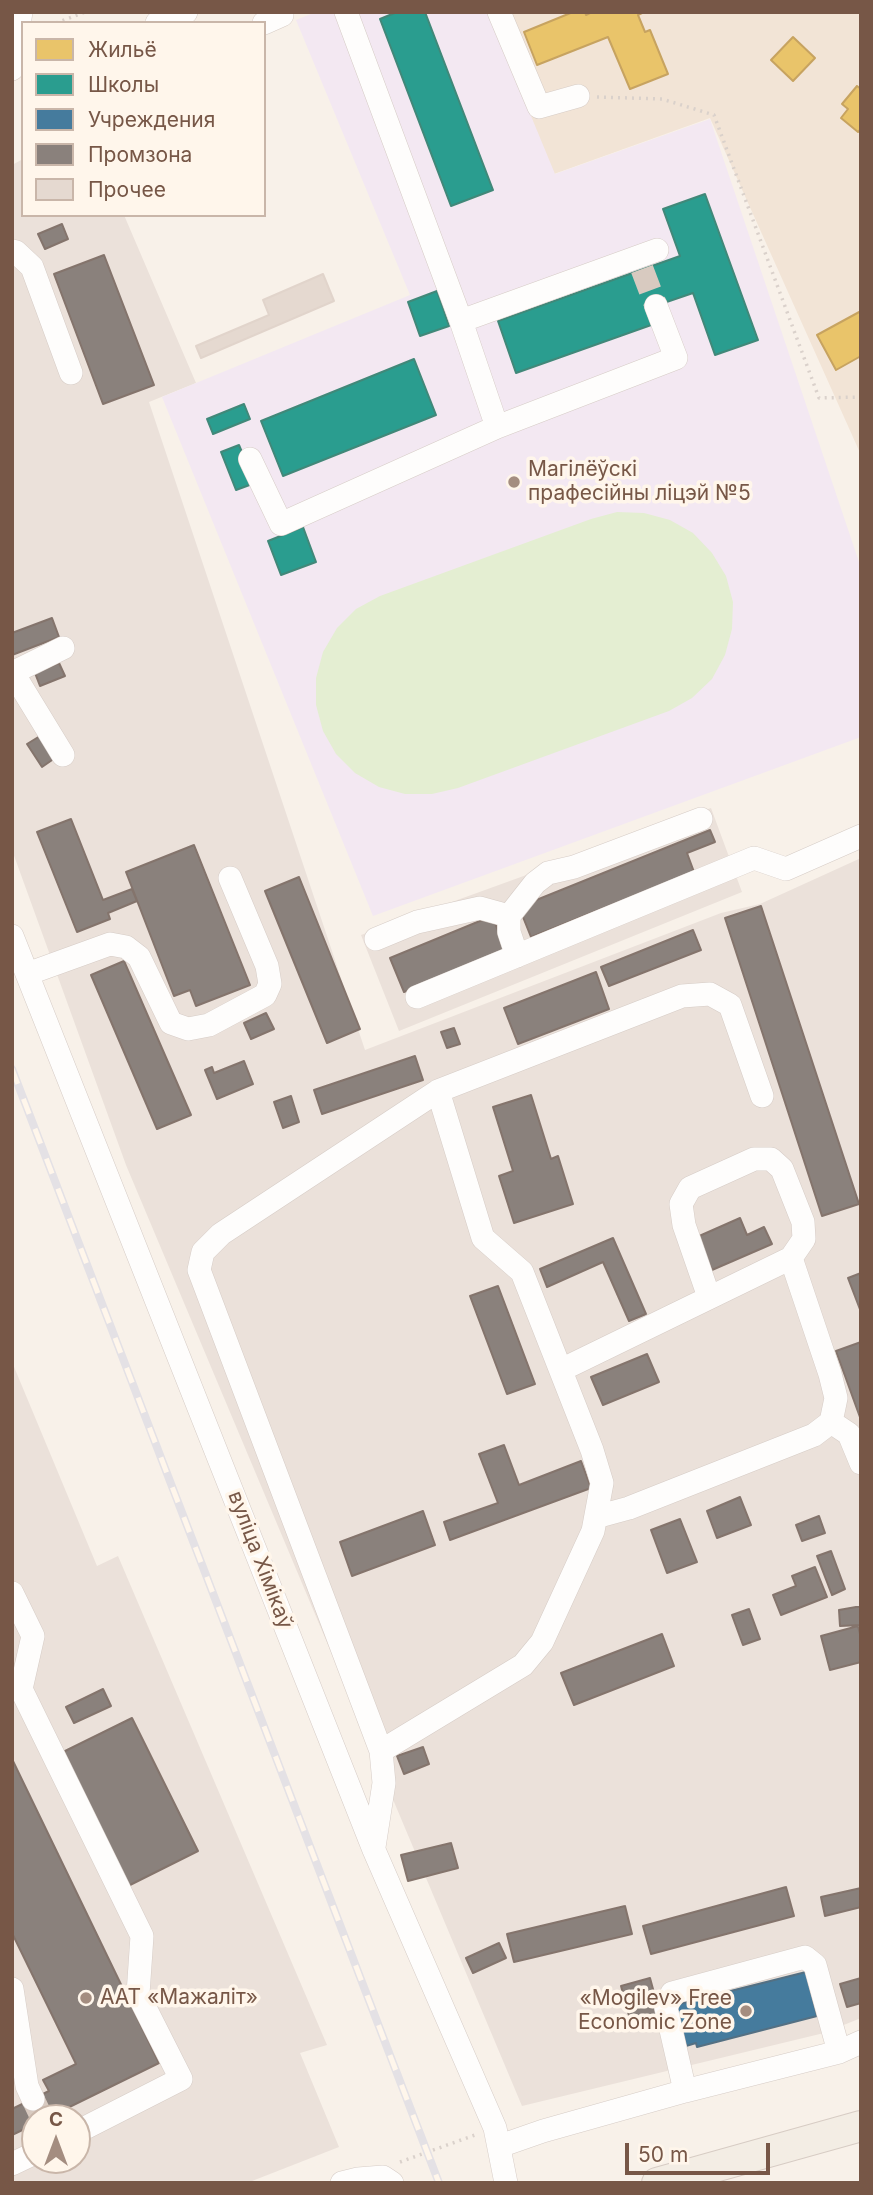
<!DOCTYPE html>
<html>
<head>
<meta charset="utf-8">
<style>
	body { margin:0 }
	#map { position:relative; width:873px; height:2195px; overflow:hidden; background:#f8f1e9; font-family:Inter,sans-serif }
	canvas { display:block }
	.frame { position:absolute; inset:0; border:14px solid #775747; pointer-events:none }
	.legend { position:absolute; left:21px; top:21px; width:245px; height:196px; box-sizing:border-box; background:#fff6eb; border:2px solid #c9b6a9; margin:0; padding:9px 12px; list-style:none; font-size:21px; color:#775747 }
	.legend li { display:flex; align-items:center; gap:14px; height:35px }
	.legend b { width:35px; border:2px solid #c9b6a9 }
	.north { position:absolute; left:21px; top:2104px; width:70px; height:70px; box-sizing:border-box; background:#fff6eb; border:2px solid #c9b6a9; border-radius:50%; rotate:0deg; font-size:19px; font-weight:700; line-height:28px; text-align:center; color:#775747 }
	.north::after { content:''; display:block; margin:auto; width:24px; height:32px; background:#a48d80; clip-path:polygon(50% 0,100% 100%,50% 72%,0 100%) }
	.scale { position:absolute; left:625px; top:2143px; width:145px; height:32px; box-sizing:border-box; border:4px solid #775747; border-top:0; padding-left:9px; font-size:21px; line-height:24px; white-space:nowrap; color:#775747; -webkit-text-stroke:5px #fff6eb; paint-order:stroke }
</style>
</head>
<body>
<div id="map">
<canvas width="873" height="2195"></canvas>
<div class="frame"></div>
<ul class="legend">
<li><b style="height:19px;background:#e9c46a"></b>Жильё</li>
<li><b style="height:19px;background:#2a9d8f"></b>Школы</li>
<li><b style="height:19px;background:#457b9d"></b>Учреждения</li>
<li><b style="height:19px;background:#8a817c"></b>Промзона</li>
<li><b style="height:19px;background:#e5d9d0"></b>Прочее</li>
</ul>
<div class="north">С</div>
<div class="scale">50 m</div>
</div>
<script>
const context = document.querySelector('canvas').getContext('2d');
context.lineJoin = 'round';
function fillPath(path, color) {
  context.fillStyle = color;
  context.fill(path, 'evenodd');
}
function shape(rows) {
  const path = new Path2D();
  for (const r of rows) {
    path.moveTo(r[0], r[1]);
    for (let i = 2; i < r.length; i += 2) path.lineTo(r[i], r[i + 1]);
  }
  return path;
}
function trace(path, color, width, dash) {
  context.strokeStyle = color;
  context.lineWidth = width;
  context.lineCap = dash ? 'butt' : 'round';
  context.setLineDash(dash || []);
  context.stroke(path);
}
function write(font, color, halo, rows, align = 'center') {
  context.font = font + ' Inter,sans-serif';
  context.lineWidth = 7;
  context.setLineDash([]);
  context.textBaseline = 'middle';
  context.strokeStyle = halo;
  context.fillStyle = color;
  for (const [text, x, y, turn = 0] of rows) {
    context.save();
    context.translate(x, y);
    context.rotate((+turn || 0) * Math.PI / 180);
    context.textAlign = isNaN(turn) ? turn : align;
    if (halo) context.strokeText(text, 0, 0);
    context.fillText(text, 0, 0);
    context.restore();
  }
}
const residential = shape([
	[488,12,861,12,861,455,710,118,554,174]
]);
const industrial = shape([
	[23,159,23,215,124,215,196,383,149,402,365,1050,721,913,760,904,861,858,861,2018,824,2033,522,2106,126,1165,12,850,12,165],
	[711,808,742,892,399,1031,361,935],
	[12,1362,97,1566,118,1556,327,2045,300,2053,339,2147,247,2183,12,2183],
	[35,2118,77,2118,77,2160,35,2160]
]);
const education = shape([
	[316,12,488,12,555,174,710,119,861,568,861,737,373,916,162,397,410,295,296,20]
]);
const green = shape([
	[617,512,644,513,670,520,693,533,712,553,726,576,733,602,732,629,725,655,712,679,692,698,669,711,458,788,432,794,405,794,379,787,355,773,336,754,323,731,316,705,316,678,323,652,337,628,356,609,380,596,591,519]
]);
const homes = shape([
	[573,12,585,12,586,15,592,12,644,12,638,15,645,32,650,30,668,74,630,89,608,37,537,65,524,32,573,12],
	[793,37,815,58,793,81,771,60,793,37],
	[857,86,861,89,861,129,858,132,841,118,848,109,842,104,857,86],
	[861,311,861,356,836,370,817,335,861,311]
]);
const schools = shape([
	[397,12,425,12,493,190,451,206,380,19,397,12],
	[705,194,758,340,715,355,693,293,649,308,654,324,516,373,498,321,680,256,663,209,705,194],
	[437,291,449,326,420,336,408,302,437,291],
	[414,359,436,415,283,476,261,421,414,359],
	[244,404,250,419,213,434,207,419,244,404],
	[239,445,255,483,236,490,221,452,239,445],
	[303,527,316,562,281,575,268,541,303,527]
]);
const public = shape([
	[806,1972,817,2016,697,2047,696,2043,686,2046,675,2005,806,1972]
]);
const industry = shape([
	[62,224,68,239,45,249,38,234,62,224],
	[104,255,154,385,103,404,54,274,104,255],
	[52,618,59,637,12,655,12,633,52,618],
	[59,663,65,676,40,686,35,673,59,663],
	[40,736,55,758,42,767,27,744,40,736],
	[71,819,103,900,132,889,137,901,108,913,110,919,77,932,37,832,71,819],
	[710,830,715,842,687,853,694,872,531,937,519,907,710,830],
	[194,845,250,985,196,1006,190,990,174,996,126,872,194,845],
	[299,877,360,1029,327,1043,265,891,299,877],
	[761,906,859,1204,822,1216,725,918,761,906],
	[492,916,506,950,404,992,390,958,492,916],
	[693,930,701,950,609,986,601,967,693,930],
	[124,961,191,1115,157,1129,91,975,124,961],
	[596,972,609,1009,518,1044,504,1008,596,972],
	[266,1013,274,1029,251,1039,244,1023,266,1013],
	[454,1028,460,1044,447,1048,441,1032,454,1028],
	[415,1056,423,1080,322,1114,314,1090,415,1056],
	[244,1061,253,1084,217,1099,205,1070,212,1067,214,1073,244,1061],
	[531,1095,551,1159,558,1156,573,1204,514,1223,499,1176,513,1171,493,1107,531,1095],
	[291,1096,299,1122,283,1128,274,1102,291,1096],
	[740,1218,747,1235,764,1227,772,1244,712,1270,697,1237,740,1218],
	[613,1238,646,1314,629,1321,603,1262,547,1287,540,1269,613,1238],
	[861,1273,861,1312,848,1278,861,1273],
	[498,1286,535,1384,507,1394,470,1296,498,1286],
	[861,1342,861,1420,836,1351,861,1342],
	[647,1354,659,1382,603,1405,591,1377,647,1354],
	[504,1445,519,1485,581,1461,591,1488,450,1540,444,1522,498,1503,479,1454,504,1445],
	[740,1497,751,1525,717,1538,707,1511,740,1497],
	[423,1511,435,1545,352,1576,340,1542,423,1511],
	[819,1516,825,1533,802,1541,796,1525,819,1516],
	[680,1519,697,1562,667,1573,651,1530,680,1519],
	[831,1551,845,1589,832,1595,817,1556,831,1551],
	[815,1567,827,1597,781,1615,773,1595,796,1586,792,1576,815,1567],
	[856,1607,861,1607,861,1625,840,1626,839,1610,856,1607],
	[749,1609,760,1639,743,1645,732,1615,749,1609],
	[858,1626,861,1638,861,1662,830,1670,821,1636,858,1626],
	[662,1634,674,1666,574,1705,561,1673,662,1634],
	[103,1689,111,1706,74,1723,66,1707,103,1689],
	[132,1718,198,1851,128,1886,61,1753,132,1718],
	[423,1747,429,1764,404,1774,397,1756,423,1747],
	[12,1759,159,2063,47,2118,35,2118,35,2124,12,2135,12,2109,49,2091,43,2080,76,2064,12,1933,12,1759],
	[451,1843,458,1868,408,1881,401,1855,451,1843],
	[786,1887,794,1916,651,1954,643,1926,786,1887],
	[861,1888,861,1907,825,1916,821,1897,861,1888],
	[625,1906,632,1934,514,1962,507,1934,625,1906],
	[499,1943,506,1958,473,1973,466,1958,499,1943],
	[650,1978,660,2015,631,2023,621,1986,650,1978],
	[861,1978,861,2003,847,2007,840,1984,861,1978]
]);
const building = shape([
	[323,274,334,301,201,358,196,346,269,315,263,300,323,274]
]);
const minorTunnel = shape([
	[642,269,656,306],
	[33,2099,42,2118]
]);
const path = shape([
	[56,23,85,12],
	[597,97,662,99,714,115,819,398,861,397],
	[400,2162,475,2135]
]);
const minor = shape([
	[346,12,461,321,497,427],
	[499,12,539,107,578,96],
	[157,23,186,12],
	[264,23,282,15],
	[12,69,21,12],
	[12,251,16,252,32,267,71,373],
	[461,321,657,250],
	[250,459,281,524,497,427,676,358,656,306],
	[12,673,63,648],
	[13,673,63,755],
	[12,936,374,1850,495,2128,506,2183],
	[376,939,417,922,480,908,509,916],
	[517,956,509,932,509,916,535,883,548,873,574,867,701,819],
	[27,974,110,944,126,947,139,957,171,1023,188,1029,209,1025,265,995,270,984,267,966,230,878],
	[417,997,754,858,786,869,861,836],
	[561,1370,791,1258,804,1239,803,1222,782,1169,771,1159,754,1159,690,1188,681,1204,684,1225,709,1297],
	[831,1422,849,1434,861,1463],
	[596,1517,629,1508,814,1435,831,1422,836,1398,830,1374,791,1258],
	[12,1593,33,1636,21,1689,142,1936,138,1994,181,2079,77,2132],
	[381,1751,523,1665,542,1642,593,1531,602,1483,592,1450,522,1272,483,1238,438,1091],
	[374,1847,384,1783,381,1751,199,1270,203,1252,221,1234,438,1091,682,996,710,994,730,1005,762,1096],
	[12,1989,27,2086,33,2099],
	[685,2091,666,2008,672,1993,805,1957,815,1965,839,2052],
	[500,2146,543,2131,685,2091,839,2052,861,2042],
	[12,2164,35,2153],
	[342,2183,358,2179,383,2177,392,2183]
]);
const major = shape([
	[657,2183,861,2126]
]);
const rail = shape([
	[12,1069,439,2183]
]);
const markers = [
	[514,482,7,"#a48d80"],
	[86,1998,7,"#a48d80"],
	[746,2011,7,"#a48d80"]
];
const poiNames = [
	["Магілёўскі",528,470],
	["прафесійны ліцэй №5",528,494],
	["ААТ «Мажаліт»",100,1998],
	["«Mogilev» Free",732,1999,"right"],
	["Economic Zone",732,2023,"right"]
];
const streetNames = [
	["вуліца Хімікаў",260,1560,69]
];
fillPath(residential, '#f2e4d6');
fillPath(industrial, '#ebe1da');
fillPath(education, '#f3e8f2');
fillPath(green, '#e4eed2');
fillPath(homes, '#e9c46a');
trace(homes, '#c7a360', 2);
fillPath(schools, '#2a9d8f');
trace(schools, '#418879', 2);
fillPath(public, '#457b9d');
trace(public, '#547083', 2);
fillPath(industry, '#8a817c');
trace(industry, '#84746c', 2);
fillPath(building, '#e5d9d0');
trace(building, '#e1d4cb', 2);
trace(minorTunnel, '#d8cac0', 23, [23, 11]);
trace(minor, '#d6ccc6', 24);
trace(major, '#d7ccc4', 32);
trace(path, '#dad1cb', 3.5, [2, 5]);
trace(minor, '#fefdfc', 23);
trace(major, '#f3ede4', 30);
trace(rail, '#e4e1e5', 8);
trace(rail, '#fff6eb', 5, [16]);
for (const [x, y, r, color] of markers) {
  const dot = new Path2D();
  dot.arc(x, y, r, 0, 2 * Math.PI);
  context.fillStyle = color;
  context.fill(dot);
  trace(dot, '#fff6eb', 2.5);
}
write('21px', '#775747', '#fff6eb', poiNames, 'left');
write('21px', '#775747', '#fff6eb', streetNames);
</script>
</body>
</html>
